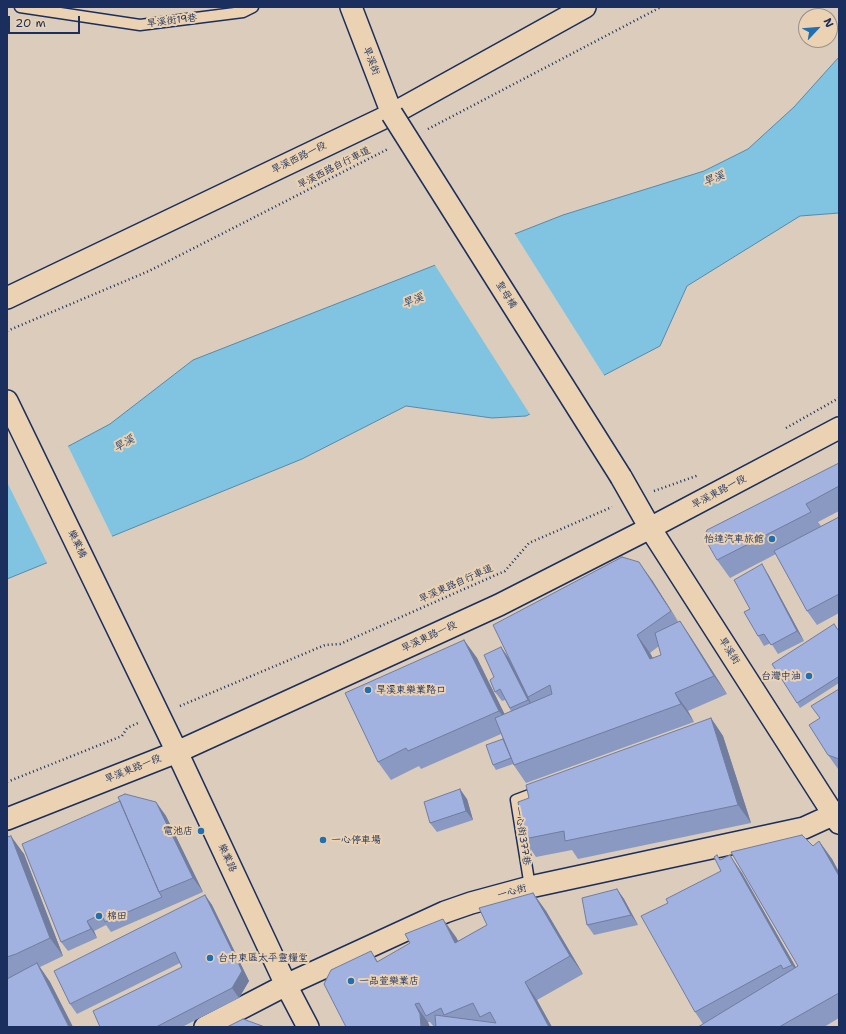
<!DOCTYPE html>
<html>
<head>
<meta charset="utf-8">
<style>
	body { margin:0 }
	#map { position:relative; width:846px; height:1034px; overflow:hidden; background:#dbccbb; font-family:"Shantell Sans",sans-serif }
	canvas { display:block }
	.frame { position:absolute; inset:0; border:8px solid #1b2f5e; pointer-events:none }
	.north { position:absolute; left:798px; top:8px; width:40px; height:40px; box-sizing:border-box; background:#ead2b2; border:1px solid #979190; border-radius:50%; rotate:64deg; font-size:11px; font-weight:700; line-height:16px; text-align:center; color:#1b2f5e }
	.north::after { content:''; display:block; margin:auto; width:14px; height:18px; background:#1f6fb2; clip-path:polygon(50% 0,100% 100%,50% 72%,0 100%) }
	.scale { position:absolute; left:8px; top:16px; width:72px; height:18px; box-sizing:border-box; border:2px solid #1b2f5e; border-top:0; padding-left:5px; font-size:12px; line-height:14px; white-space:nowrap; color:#1b2f5e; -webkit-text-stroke:3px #ead2b2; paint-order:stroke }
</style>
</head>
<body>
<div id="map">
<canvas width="846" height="1034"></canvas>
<div class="frame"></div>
<div class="north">N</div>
<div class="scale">20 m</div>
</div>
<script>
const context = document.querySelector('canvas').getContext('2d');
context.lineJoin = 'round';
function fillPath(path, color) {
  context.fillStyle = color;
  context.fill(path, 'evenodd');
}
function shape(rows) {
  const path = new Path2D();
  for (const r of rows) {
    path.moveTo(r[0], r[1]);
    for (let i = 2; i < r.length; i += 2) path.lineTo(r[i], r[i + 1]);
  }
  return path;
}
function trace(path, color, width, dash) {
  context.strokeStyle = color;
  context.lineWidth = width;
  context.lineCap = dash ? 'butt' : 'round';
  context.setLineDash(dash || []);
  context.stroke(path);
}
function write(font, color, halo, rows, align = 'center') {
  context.font = font + ' "Shantell Sans","LXGW WenKai TC",sans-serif';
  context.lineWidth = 4;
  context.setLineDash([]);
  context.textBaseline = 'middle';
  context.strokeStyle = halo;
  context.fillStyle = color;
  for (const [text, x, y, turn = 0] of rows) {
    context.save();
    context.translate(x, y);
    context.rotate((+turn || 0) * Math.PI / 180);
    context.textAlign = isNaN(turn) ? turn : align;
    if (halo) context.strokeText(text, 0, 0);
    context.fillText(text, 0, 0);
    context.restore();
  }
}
const water = shape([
	[839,57,839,213,800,216,687,286,660,346,526,416,492,418,406,406,302,459,7,579,7,479,110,424,193,360,563,215,704,171,748,149,794,107,839,57]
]);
const pier = shape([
	[513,231,605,377,531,416,433,262],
	[67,444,113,538,48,565,7,482,7,477]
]);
const path = shape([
	[428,129,661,7],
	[7,331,149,271,388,149],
	[786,428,839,398],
	[654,491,699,475],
	[180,706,325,645,340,644,505,571,529,543,612,507],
	[7,782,122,736,127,728,138,723]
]);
const lane = shape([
	[20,7,140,25,243,12,253,7],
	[530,887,516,800,540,791]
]);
const street = shape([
	[351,7,392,114],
	[7,298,392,114,585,7],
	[7,401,177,752,286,985,308,1027],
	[621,477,650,528,839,823],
	[7,819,177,752,499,605,650,528,839,428],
	[205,1027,286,985,445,912,471,903,530,887,804,828,839,812]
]);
const streetBridge = shape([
	[392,114,621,477]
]);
const wall = shape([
	[839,463,839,511,818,522,821,526,839,517,839,613,817,625,807,611,776,554,730,578,717,560],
	[768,574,804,641,778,654,771,643,764,646,758,636,750,609],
	[652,580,678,622,680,621,692,639,727,694,688,711,694,722,526,783,513,764,496,770,493,765,503,739,501,734,421,769,419,766,391,780,378,762,464,640,477,658,504,714,511,711,505,700,502,701,495,692,494,677,501,647,508,657],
	[659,646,661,655,653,658,650,653],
	[838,629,839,629,839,683,800,708,797,703],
	[839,689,839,770,838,769,828,755,820,718],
	[711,718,723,736,751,823,578,859,572,850,536,857,524,839,529,798],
	[467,799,473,820,437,832,430,823],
	[156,802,166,816,203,892,111,932,106,925,94,931,97,938,68,951,61,942],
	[7,837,24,854,63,956,40,967,50,982,73,1027,7,1027],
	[819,841,832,859,839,872,839,1018,824,1027,698,1027,703,1024,695,1012,668,903,721,871,721,859,742,873,796,968,798,966,813,846],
	[617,889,624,899,638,925,594,935,587,925],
	[533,893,546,911,583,974,537,1000,552,1027,434,1027,430,1022,428,1022,346,1027,371,951,378,962,456,937,458,941,487,925],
	[205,895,212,905,249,981,239,998,182,1027,100,1027,182,967,180,963,77,1014,70,1004]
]);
const shadedWall = shape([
	[639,562,652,580,683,629,671,611],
	[762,564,768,574,804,641,797,631],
	[680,621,692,639,727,694,714,676],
	[637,635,650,653,663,677,650,659],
	[464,640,477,658,512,729,499,711],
	[501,647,508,657,534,709,528,700],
	[675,693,688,711,694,722,681,704],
	[711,718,723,736,751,823,738,805],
	[460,789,467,799,473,820,466,811],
	[156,802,166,816,203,892,193,878],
	[11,836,24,854,63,956,50,938],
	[819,841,832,859,839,872,839,876],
	[730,855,742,873,805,983,792,965],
	[617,889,624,899,638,925,631,915],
	[533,893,546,911,583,974,570,956],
	[205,895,212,905,249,981,239,998,232,988],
	[443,919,456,937,468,961,455,943],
	[87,921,94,931,97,938,91,929],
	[37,963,50,982,73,1027,69,1027],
	[525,982,537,1000,552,1027,549,1027],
	[415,1004,428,1022,430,1027,421,1027]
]);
const building = shape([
	[839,463,839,486,806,504,811,512,717,560,704,537,707,530,839,463],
	[839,517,839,594,807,611,774,551,839,517],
	[622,557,639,562,671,611,637,635,650,659,661,655,655,633,680,621,714,676,675,693,681,704,514,765,495,718,552,694,550,685,528,697,493,625,622,557],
	[762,564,797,631,771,645,764,634,758,636,744,612,750,609,734,580,762,564],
	[834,624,838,630,839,629,839,678,838,677,797,703,772,664,834,624],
	[464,640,499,711,408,751,406,748,378,762,345,693,464,640],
	[501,647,528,700,510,708,500,689,495,692,490,680,494,677,484,655,501,647],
	[839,689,839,759,828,755,809,725,820,718,811,706,839,689],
	[711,718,738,805,565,841,564,831,524,839,518,802,529,798,526,785,711,718],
	[503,739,511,758,493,765,486,745,503,739],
	[460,789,466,811,430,823,424,802,460,789],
	[125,794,156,802,193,878,159,892,118,797,125,794],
	[120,801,159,892,162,897,105,922,101,914,87,921,91,929,61,942,22,844,120,801],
	[802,835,813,846,819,841,839,876,839,993,779,1027,698,1027,798,966,731,852,802,835],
	[11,836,50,938,16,954,7,957,7,837,11,836],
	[717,855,720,860,730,855,792,965,783,969,781,965,695,1012,641,916,668,903,666,899,721,871,714,857,717,855],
	[617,889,631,915,587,925,582,898,617,889],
	[533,893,570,956,525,982,549,1027,436,1027,435,1015,496,1023,490,1012,480,1017,473,1003,444,1015,441,1008,426,1016,419,1003,415,1004,420,1014,421,1027,346,1027,324,984,331,970,371,951,377,962,410,943,405,934,443,919,455,943,487,925,479,908,533,893],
	[205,895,242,971,232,988,156,1027,100,1027,93,1011,182,967,175,952,70,1004,54,971,205,895],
	[37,963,69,1027,7,1027,7,979,37,963],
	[243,1019,265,1027,227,1027,243,1019]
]);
const markers = [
	[772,539,4,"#1f6fb2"],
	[809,676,4,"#1f6fb2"],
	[368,690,4,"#1f6fb2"],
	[201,831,4,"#1f6fb2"],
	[323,840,4,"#1f6fb2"],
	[99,916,4,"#1f6fb2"],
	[210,958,4,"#1f6fb2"],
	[351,981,4,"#1f6fb2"]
];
const streetNames = [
	["旱溪街19巷",172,21,-7],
	["旱溪街",371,61,69],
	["旱溪西路一段",299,158,-26],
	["旱溪西路自行車道",334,168,-27],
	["聖母橋",506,295,58],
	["旱溪東路一段",719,492,-28],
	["樂業橋",77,544,64],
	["旱溪東路自行車道",456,584,-24],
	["旱溪東路一段",429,637,-25],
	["旱溪街",729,651,57],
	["旱溪東路一段",133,769,-22],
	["一心街377巷",522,836,81],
	["樂業路",227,858,65],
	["一心街",512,892,-15]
];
const poiNames = [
	["怡達汽車旅館",764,539,"right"],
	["台灣中油",801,676,"right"],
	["旱溪東樂業路口",376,690],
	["電池店",193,831,"right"],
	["一心停車場",331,840],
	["棉田",107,916],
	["台中東區太平靈糧堂",218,958],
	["一品萱樂業店",359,981]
];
const waterNames = [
	["旱溪",714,179,-22],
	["旱溪",413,301,-22],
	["旱溪",124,444,-30]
];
fillPath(water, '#80c4e1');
trace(water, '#5888ad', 1);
fillPath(pier, '#dbccbb');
trace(lane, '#1b2f5e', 13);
trace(street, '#1b2f5e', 24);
trace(path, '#1b2f5e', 2.5, [1, 3]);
trace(lane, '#ead2b2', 10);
trace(street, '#ead2b2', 21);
trace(streetBridge, '#1b2f5e', 24, []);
trace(streetBridge, '#ead2b2', 21);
fillPath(wall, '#8a99c2');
fillPath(shadedWall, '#717d9e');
fillPath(building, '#a1b2e1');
trace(building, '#717d9e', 1);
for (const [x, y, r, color] of markers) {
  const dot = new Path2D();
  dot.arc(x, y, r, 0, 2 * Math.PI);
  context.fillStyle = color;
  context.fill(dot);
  trace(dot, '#ead2b2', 1.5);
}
write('10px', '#1b2f5e', '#ead2b2', streetNames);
write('10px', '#1b2f5e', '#ead2b2', poiNames, 'left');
write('italic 11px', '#2a4572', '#ead2b2', waterNames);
</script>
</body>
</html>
